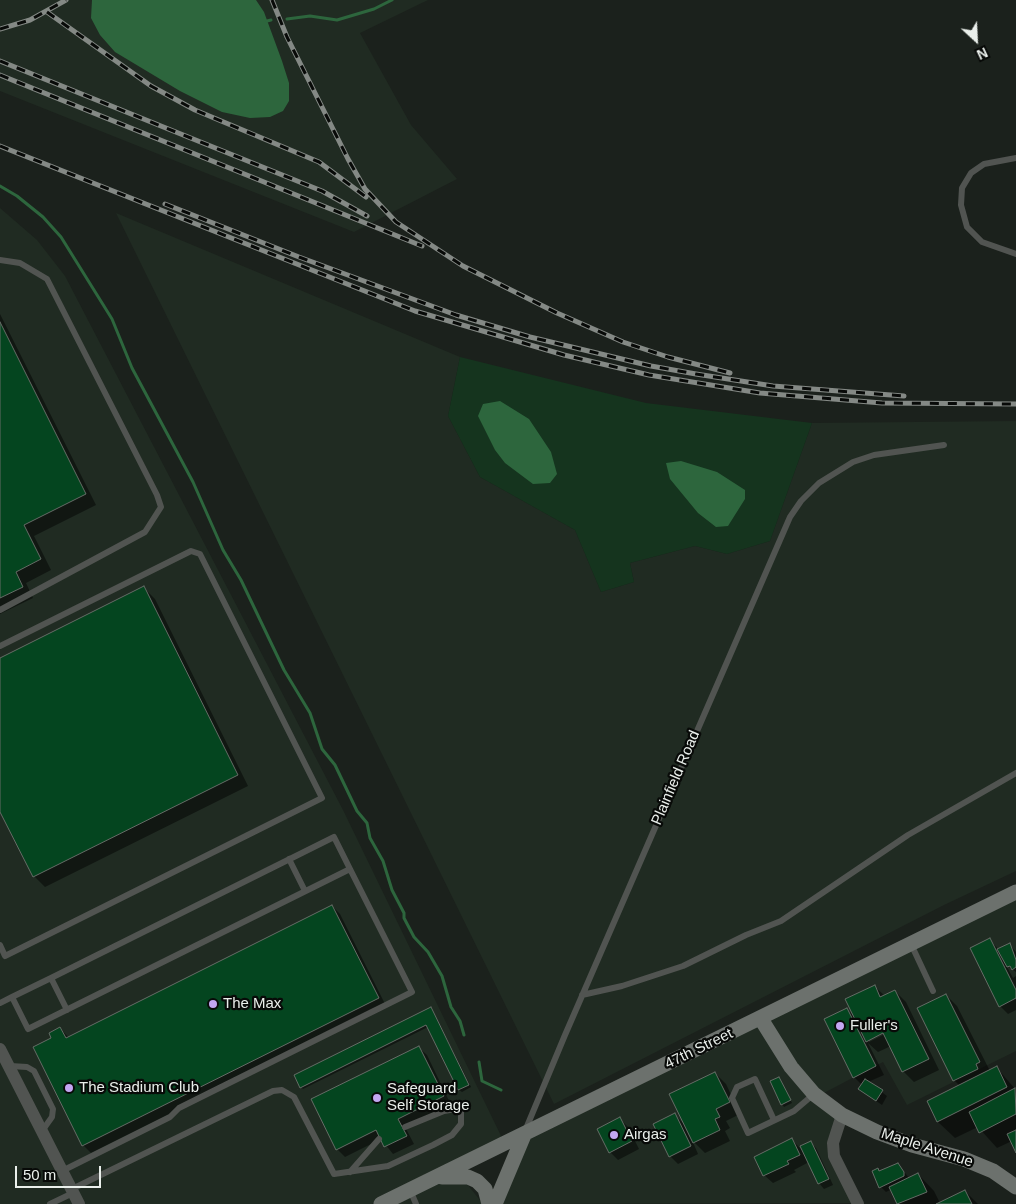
<!DOCTYPE html>
<html>
<head>
<meta charset="utf-8">
<style>
	body { margin:0 }
	#map { position:relative; width:1016px; height:1204px; overflow:hidden; background:#1b211c; font-family:Arial,sans-serif }
	canvas { display:block }
	.north { position:absolute; left:951px; top:15px; width:50px; height:50px; -webkit-text-stroke:4px #080a08; paint-order:stroke; rotate:155deg; font-size:14px; font-weight:700; line-height:20px; text-align:center; color:#eaefeb }
	.north::after { content:''; display:block; margin:auto; width:18px; height:22px; background:#eaefeb; clip-path:polygon(50% 0,100% 100%,50% 72%,0 100%) }
	.scale { position:absolute; left:15px; top:1166px; width:86px; height:22px; box-sizing:border-box; border:2px solid #eaefeb; border-top:0; padding-left:6px; font-size:15px; line-height:18px; white-space:nowrap; color:#eaefeb; -webkit-text-stroke:4px #080a08; paint-order:stroke }
</style>
</head>
<body>
<div id="map">
<canvas width="1016" height="1204"></canvas>
<div class="north">N</div>
<div class="scale">50 m</div>
</div>
<script>
const context = document.querySelector('canvas').getContext('2d');
context.lineJoin = 'round';
function fillPath(path, color) {
  context.fillStyle = color;
  context.fill(path, 'evenodd');
}
function shape(rows) {
  const path = new Path2D();
  for (const r of rows) {
    path.moveTo(r[0], r[1]);
    for (let i = 2; i < r.length; i += 2) path.lineTo(r[i], r[i + 1]);
  }
  return path;
}
function trace(path, color, width, dash) {
  context.strokeStyle = color;
  context.lineWidth = width;
  context.lineCap = dash ? 'butt' : 'round';
  context.setLineDash(dash || []);
  context.stroke(path);
}
function write(font, color, halo, rows, align = 'center') {
  context.font = font + ' Arial,sans-serif';
  context.lineWidth = 4.5;
  context.setLineDash([]);
  context.textBaseline = 'middle';
  context.strokeStyle = halo;
  context.fillStyle = color;
  for (const [text, x, y, turn = 0] of rows) {
    context.save();
    context.translate(x, y);
    context.rotate((+turn || 0) * Math.PI / 180);
    context.textAlign = isNaN(turn) ? turn : align;
    if (halo) context.strokeText(text, 0, 0);
    context.fillText(text, 0, 0);
    context.restore();
  }
}
const built = shape([
	[0,0,428,0,360,33,411,125,457,179,354,232,0,91],
	[0,208,37,240,65,276,343,810,503,1140,372,1204,0,1204],
	[116,213,460,357,448,416,480,477,575,530,601,592,634,582,630,563,695,546,727,554,770,541,812,423,1016,421,1016,871,944,905,554,1104],
	[1016,897,1016,1051,907,1105,883,1062,820,1095,767,1020],
	[760,1023,838,1116,827,1144,831,1163,852,1203,501,1204,529,1136],
	[436,1183,467,1184,483,1204,394,1204]
]);
const green = shape([
	[460,357,646,403,812,423,770,541,727,554,695,546,630,563,634,582,601,592,575,530,480,477,448,416]
]);
const water = shape([
	[92,0,256,0,264,12,282,61,289,83,289,101,283,111,270,117,250,118,222,112,180,91,115,52,100,35,91,18],
	[500,401,529,419,551,452,557,474,550,483,533,484,505,463,495,450,478,416,483,404],
	[681,461,717,472,745,490,745,499,728,526,716,527,698,513,670,479,666,463]
]);
const shadow = shape([
	[0,314,96,505,34,536,51,570,26,583,33,598,0,614],
	[144,588,155,599,248,786,45,887,34,876,0,809,0,659],
	[332,906,340,914,386,1006,91,1153,83,1145,53,1039,60,1028,69,1038],
	[989,939,999,950,1009,944,1016,952,1016,972,1006,965,1013,978,1016,976,1016,1010,1008,1014,1000,1006],
	[874,986,885,996,895,991,906,1002,939,1070,914,1082,903,1071,891,1046,878,1052,868,1043,884,1075,868,1082,887,1096,882,1105,859,1089,862,1085,854,1077,847,1009,854,1016],
	[888,1030,889,1032,869,1042,869,1039],
	[946,995,957,1006,990,1071,997,1068,1016,1090,1016,1150,1012,1141,997,1148,978,1127,955,1138,938,1122,929,1102,960,1086,954,1080],
	[433,1011,471,1087,462,1092,459,1090,428,1027,303,1089,301,1087],
	[418,1047,427,1055,451,1105,405,1127,414,1144,393,1154,381,1139,345,1157,337,1149],
	[715,1073,726,1084,740,1114,726,1121,730,1128,725,1131,730,1141,705,1153,692,1140,698,1154,678,1164,670,1156,675,1115,685,1125],
	[779,1078,792,1103,784,1107,782,1104],
	[620,1119,628,1127,639,1149,618,1160,610,1152],
	[792,1140,804,1152,811,1143,816,1148,833,1185,824,1189,819,1183,809,1162,794,1170,796,1172,773,1183,764,1175],
	[898,1164,909,1178,918,1174,934,1191,940,1203,965,1191,978,1204,899,1204,892,1189,886,1192,881,1187,878,1170,880,1172]
]);
const stream = shape([
	[287,19,310,16,337,20,374,9,392,0],
	[267,21,271,20],
	[0,186,17,196,43,217,61,237,112,319,132,368,193,482,223,550,241,580,284,670,310,713,322,749,335,765,357,811,367,823,370,838,383,861,392,890,404,913,404,918,414,937,428,952,442,976,451,1007,460,1021,464,1035],
	[479,1062,482,1081,501,1090]
]);
const building = shape([
	[0,322,86,494,24,525,41,559,16,572,23,587,0,598,0,322],
	[144,586,238,775,33,877,0,812,0,658,144,586],
	[332,905,379,998,82,1146,33,1047,51,1038,49,1033,60,1027,66,1038,332,905],
	[990,938,1016,990,1016,998,999,1007,970,948,990,938],
	[1010,943,1016,960,1016,967,1012,970,1010,966,1007,967,997,949,1010,943],
	[875,985,880,997,895,990,929,1059,902,1072,883,1033,866,1042,845,999,875,985],
	[946,994,980,1062,976,1064,978,1069,953,1081,917,1008,946,994],
	[431,1007,469,1085,458,1090,426,1025,300,1088,294,1075,431,1007],
	[847,1008,876,1066,853,1078,824,1019,847,1008],
	[419,1046,444,1096,398,1119,407,1136,384,1147,376,1130,336,1150,311,1099,419,1046],
	[997,1066,1007,1087,937,1122,927,1101,997,1066],
	[715,1072,730,1102,716,1109,720,1117,715,1119,720,1130,693,1143,669,1094,715,1072],
	[779,1077,791,1100,781,1105,770,1081,779,1077],
	[865,1079,883,1090,876,1101,858,1089,865,1079],
	[1015,1088,1016,1114,979,1133,969,1112,1015,1088],
	[675,1113,691,1146,669,1157,653,1124,675,1113],
	[620,1117,632,1141,609,1153,597,1129,620,1117],
	[1016,1130,1016,1153,1007,1134,1016,1130],
	[792,1138,800,1155,787,1161,789,1164,763,1176,754,1157,792,1138],
	[811,1141,829,1179,818,1184,800,1146,811,1141],
	[898,1163,904,1172,904,1176,879,1188,872,1171,878,1168,879,1171,898,1163],
	[918,1173,927,1192,897,1204,889,1187,918,1173],
	[965,1190,972,1204,936,1204,965,1190]
]);
const lane = shape([
	[1016,158,984,164,971,173,962,188,961,205,967,227,982,242,1016,254],
	[0,260,20,263,47,279,157,495,161,507,145,532,0,610],
	[0,646,191,551,200,554,322,798,5,956,0,945],
	[289,859,305,891],
	[911,944,933,991],
	[51,978,67,1010],
	[582,995,622,986,683,966,746,935,781,921,908,835,1016,773],
	[0,1003,12,997,51,978,334,837,350,869,28,1029,12,997],
	[10,1066,27,1067,34,1071,53,1109,52,1117,42,1131],
	[774,1120,755,1079,737,1087,732,1098,748,1133,794,1111,814,1094],
	[525,1131,565,1035,790,517,801,501,819,483,853,462,874,455,944,445],
	[62,1171,170,1117,179,1108,412,992,350,869],
	[350,1172,379,1139],
	[72,1189,273,1091,282,1090,294,1097,334,1174,388,1166,433,1145,452,1135,461,1124,461,1112,456,1109,444,1111,405,1127],
	[410,1190,416,1204],
	[50,1204,73,1193]
]);
const street = shape([
	[0,1049,79,1204],
	[842,1115,833,1143,834,1156,858,1204]
]);
const secondary = shape([
	[761,1019,791,1067,814,1094,842,1115,877,1132,912,1145,964,1159,993,1171,1016,1187],
	[442,1177,468,1177,477,1181,485,1189,489,1204],
	[381,1204,1016,892],
	[495,1204,524,1135]
]);
const rail = shape([
	[272,0,287,37,348,159,365,189,396,222,463,266,557,313,623,342,668,357,730,373],
	[47,12,151,86,195,110,319,162,366,197],
	[0,29,30,20,66,0],
	[0,61,322,191,367,216],
	[0,75,422,246],
	[0,146,415,311,564,355,649,375,760,393,882,403,1016,404],
	[165,204,299,257,456,315,530,337,651,366,696,374,773,386,904,396]
]);
const markers = [
	[213,1004,5,"#c3a7f2"],
	[840,1026,5,"#c3a7f2"],
	[69,1088,5,"#c3a7f2"],
	[377,1098,5,"#c3a7f2"],
	[614,1135,5,"#c3a7f2"]
];
const streetNames = [
	["Plainfield Road",676,778,-67],
	["47th Street",699,1049,-26],
	["Maple Avenue",927,1148,18]
];
const poiNames = [
	["The Max",223,1004],
	["Fuller's",850,1026],
	["The Stadium Club",79,1088],
	["Safeguard",387,1089],
	["Self Storage",387,1106],
	["Airgas",624,1135]
];
fillPath(built, '#202b22');
fillPath(green, '#15341e');
fillPath(water, '#2d663d');
fillPath(shadow, '#0007');
trace(stream, '#2d663d', 3);
fillPath(building, '#04451f');
trace(building, '#656c66', 1);
trace(lane, '#515451', 6);
trace(street, '#515451', 12);
trace(secondary, '#6c716d', 15);
trace(rail, '#848985', 5);
trace(rail, '#080a08', 3, [9]);
for (const [x, y, r, color] of markers) {
  const dot = new Path2D();
  dot.arc(x, y, r, 0, 2 * Math.PI);
  context.fillStyle = color;
  context.fill(dot);
  trace(dot, '#080a08', 2);
}
write('15px', '#eaefeb', '#080a08', streetNames);
write('15px', '#eaefeb', '#080a08', poiNames, 'left');
</script>
</body>
</html>
